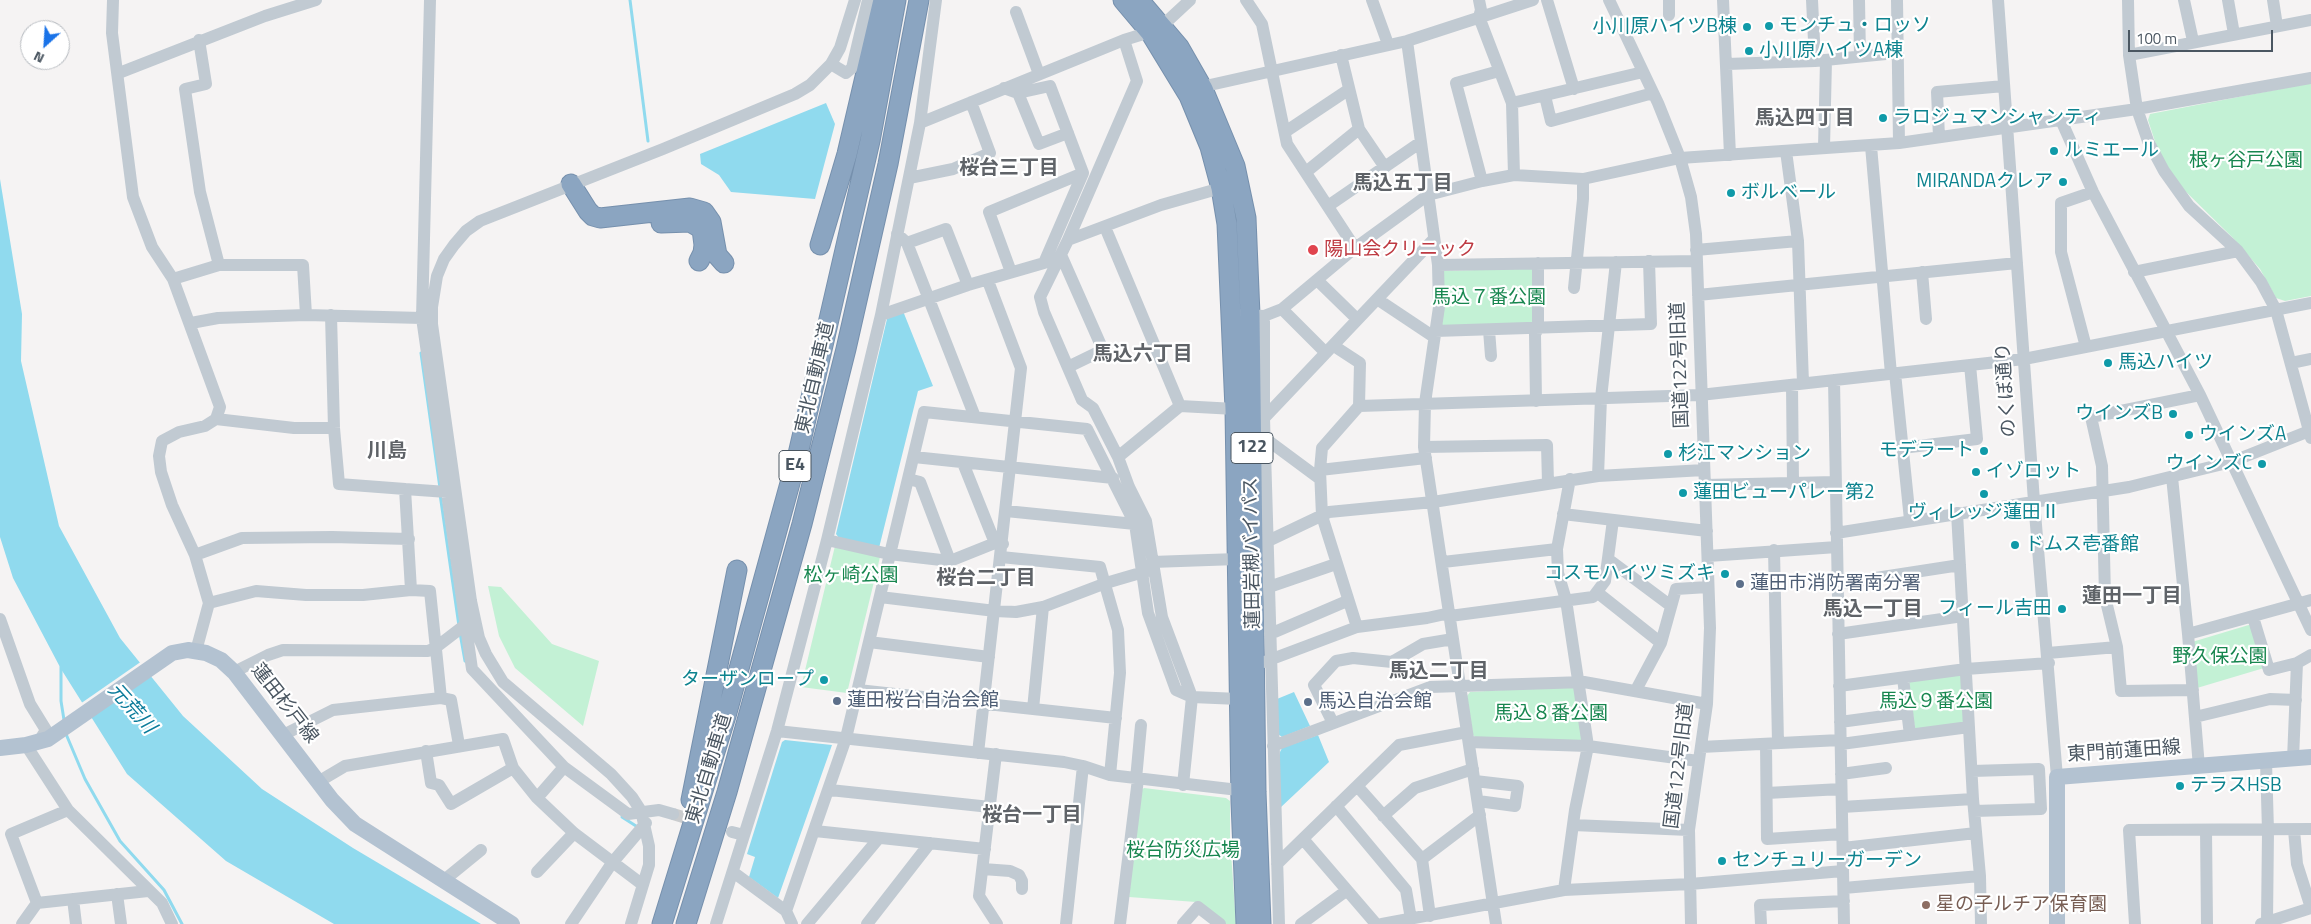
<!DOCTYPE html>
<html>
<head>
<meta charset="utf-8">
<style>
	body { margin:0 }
	#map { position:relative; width:2311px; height:924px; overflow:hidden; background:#f5f3f3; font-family:"Titillium Web",sans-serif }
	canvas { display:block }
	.north { position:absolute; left:20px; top:20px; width:50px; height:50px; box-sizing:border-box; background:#fff; border:1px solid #b7bbc0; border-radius:50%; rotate:206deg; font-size:14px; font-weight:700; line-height:20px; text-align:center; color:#4a5661 }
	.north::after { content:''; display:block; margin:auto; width:18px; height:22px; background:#1a73e8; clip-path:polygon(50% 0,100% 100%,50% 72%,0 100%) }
	.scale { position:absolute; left:2128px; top:30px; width:145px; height:22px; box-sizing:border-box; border:2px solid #4a5661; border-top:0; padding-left:6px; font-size:15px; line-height:18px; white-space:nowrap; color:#4a5661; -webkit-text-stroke:4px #fff; paint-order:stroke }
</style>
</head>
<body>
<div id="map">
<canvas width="2311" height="924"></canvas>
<div class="north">N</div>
<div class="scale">100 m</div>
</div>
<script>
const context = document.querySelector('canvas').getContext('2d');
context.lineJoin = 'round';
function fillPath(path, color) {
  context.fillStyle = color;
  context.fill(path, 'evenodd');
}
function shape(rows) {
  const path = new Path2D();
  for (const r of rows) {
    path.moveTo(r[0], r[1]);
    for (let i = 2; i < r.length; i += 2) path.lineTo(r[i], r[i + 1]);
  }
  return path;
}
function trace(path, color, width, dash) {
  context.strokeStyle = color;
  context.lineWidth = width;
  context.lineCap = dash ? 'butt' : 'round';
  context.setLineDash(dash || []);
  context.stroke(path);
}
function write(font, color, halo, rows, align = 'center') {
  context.font = font + ' "Titillium Web","Noto Sans JP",sans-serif';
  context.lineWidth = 4.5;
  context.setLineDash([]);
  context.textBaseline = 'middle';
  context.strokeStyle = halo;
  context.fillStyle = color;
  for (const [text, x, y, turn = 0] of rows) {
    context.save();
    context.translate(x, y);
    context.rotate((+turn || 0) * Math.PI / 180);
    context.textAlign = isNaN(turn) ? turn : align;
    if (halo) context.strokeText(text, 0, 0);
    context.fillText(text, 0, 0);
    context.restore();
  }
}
const green = shape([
	[2311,83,2311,296,2285,301,2276,298,2260,269,2232,237,2175,181,2161,160,2148,120,2150,114],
	[1535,268,1534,325,1441,327,1444,271],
	[835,546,880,557,847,693,801,687],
	[488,586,501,587,552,644,599,661,583,726,515,668,499,636],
	[2252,624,2264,668,2197,688,2192,642],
	[1961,675,1964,720,1961,725,1915,731,1909,680],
	[1570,686,1575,689,1582,743,1476,738,1473,735,1467,696,1470,692],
	[1144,788,1226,798,1230,801,1230,838,1236,924,1222,924,1196,902,1129,897,1140,791]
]);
const water = shape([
	[826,103,835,124,815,199,731,192,719,175,701,164,700,154],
	[0,179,22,314,21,361,59,526,120,638,183,716,262,789,353,848,481,924,334,924,226,861,127,774,61,669,13,578,0,537],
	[903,311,933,386,918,391,879,548,839,538,836,534,887,319],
	[1294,692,1310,726,1282,737,1278,734,1277,699],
	[1318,735,1329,762,1280,808,1280,752,1282,748],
	[785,740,832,745,778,898,749,877,755,857,747,854,782,742]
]);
const pier = shape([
	[142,661,145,664,83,708,80,704]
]);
const stream = shape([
	[630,0,648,141],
	[421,353,440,488],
	[440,494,459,626],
	[460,633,465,661],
	[61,667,61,701,64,720],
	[66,734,85,779,120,841,164,890,182,924],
	[622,817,636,826]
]);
const minorTunnel = shape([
	[673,814,722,829]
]);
const minor = shape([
	[113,0,112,33,133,197,152,247,173,279,220,407,216,419,205,426,179,432,162,441,159,456,161,472,172,505,195,555,209,603,196,651],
	[430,0,422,318,472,669,564,767,628,814,659,810,673,814],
	[1246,0,1262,24,1287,144,1355,248],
	[1372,0,1388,44],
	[1479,0,1481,10,1479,17,1512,103,1514,175],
	[1547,0,1574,89],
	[1609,0,1658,103,1680,158,1691,197,1696,234,1710,628,1707,704,1689,830,1691,924],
	[1669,0,1669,15],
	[1723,0,1730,155],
	[1812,0,1815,61],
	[1859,0,1860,56],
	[1897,0,1899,143],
	[1998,0,2034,501,2057,777],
	[2128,0,2129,55,2137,109,2148,141,2164,171,2189,206,2238,251,2261,282,2276,310,2311,438],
	[2184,0,2193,41],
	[2228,0,2234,34],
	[2273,0,2277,26],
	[1016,12,1039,74],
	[199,40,206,84,185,89,200,192,219,265,303,265,306,315],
	[1124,40,1137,81,1068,240,1040,297,1044,312,1082,400,1093,408,1118,457,1129,487,1146,521,1162,617,1192,697,1183,785],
	[1407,41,1438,265,1439,307,1425,403,1424,447,1496,924],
	[1341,55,1359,129,1384,166],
	[2129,55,2311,20],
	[831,64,846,73,852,68,868,0],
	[1727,64,1815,61,1896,53],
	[119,73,265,16,316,0],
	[1203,89,1210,85,1407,41,1533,0],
	[1018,93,1039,144,1068,133],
	[1545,96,1551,121,1653,93],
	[1512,103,1643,72],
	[2061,120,2093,192,2200,395,2311,630],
	[920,123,1124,40,1150,32,1162,26,1190,0],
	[1285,132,1348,90],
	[1939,137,1937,92,2004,86],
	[1871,146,1891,374],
	[1824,148,1826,60],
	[1786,151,1798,241,1803,383],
	[1306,172,1359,129],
	[909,178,953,169,990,153,971,102],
	[1482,181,1456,83,1499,71],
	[1328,206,1421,142],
	[1105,227,1180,406],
	[897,234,907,243,975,417],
	[1068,240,1161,205,1221,188],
	[907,243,946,229,968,285],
	[1696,250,1798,241],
	[1061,255,1103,350,1068,367],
	[1438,265,1697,261],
	[1011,272,989,212,1083,173],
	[1922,272,1926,319],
	[2134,272,2238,251],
	[173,279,219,265],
	[1317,280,1357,319],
	[1574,288,1583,199,1583,179],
	[1698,295,2017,263],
	[1377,299,1434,337],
	[1282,309,1326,353],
	[331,315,334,428,339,484,405,489,411,590,430,591,441,698,451,700,459,745],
	[881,315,968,285,1044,263,1083,173,1050,86,1018,93,1004,88],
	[1242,315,1264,316,1282,309,1355,248,1428,195,1482,181,1514,175,1583,179,1680,158,1899,143,2137,109,2311,78],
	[1264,316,1264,418,1279,924],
	[191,323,218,318,306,315,422,318],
	[1489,330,1491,356],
	[1435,331,1651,324,1649,261],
	[1334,346,1360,363,1359,406,1322,448,1320,470,1322,516,1357,627],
	[2086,347,2061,252,2061,203,2093,192],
	[2291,363,2311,359],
	[1895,373,1910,520],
	[1834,380,1844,924],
	[1792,385,1793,483],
	[1536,401,1535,334,1538,329,1538,263],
	[1359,406,1700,395,2024,359,2311,303],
	[1264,418,1434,239],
	[216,419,294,428,334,428],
	[1266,439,1320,479],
	[1424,447,1547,445,1548,483],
	[1902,448,1977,439,1970,365],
	[914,457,1113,478],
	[1118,457,1180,406,1235,409],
	[963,463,995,543],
	[1320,470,1426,458],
	[1598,476,1601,398,1616,262],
	[2172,477,2188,634,2199,767],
	[908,479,920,482,950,561],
	[1705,485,1835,482],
	[405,489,447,492],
	[1006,511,1135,524],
	[1957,513,1973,799,1980,876,1981,924],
	[1563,514,1707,531],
	[1836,533,2129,487,2231,462,2309,431],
	[827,540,889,554,950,561,995,543,1003,544],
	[1268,541,1329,512,1433,502,1598,476,1704,470],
	[1774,550,1778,743],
	[195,555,242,538,332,537,409,539],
	[1708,556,1837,547],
	[1001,557,1100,567,1118,630,1120,673,1110,775],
	[1608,559,1671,606],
	[1152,562,1237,559],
	[1443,562,1557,549],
	[1837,584,1960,565],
	[1269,587,1336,564],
	[1598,593,1661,643],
	[880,597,995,611,1016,612,1043,607,1106,583,1147,571],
	[209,603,256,591,306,595,363,595,411,590],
	[1450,616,1593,597,1605,581,1613,520],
	[2253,617,2269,670,2297,663,2311,655],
	[0,619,30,704,46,730,38,743],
	[1270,634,1347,601],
	[1838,634,1963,616],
	[2188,634,2311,600],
	[869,642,989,657],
	[2048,653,2117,647],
	[1264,662,1357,627,1427,618,1450,613],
	[234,672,268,655,283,650,428,651,435,648,465,625],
	[1903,678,1910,735],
	[1839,686,1966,669,2049,663],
	[858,690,1116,718],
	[1636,690,1661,643,1676,589,1708,587],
	[2193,690,2121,691,2117,647,2105,597,2102,466,2091,417,2200,395],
	[1033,709,1043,607],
	[2195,717,2270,699,2296,700],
	[1840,722,1907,713],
	[1333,723,1314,685,1336,661,1353,658,1392,662,1423,644,1453,639],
	[777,731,1064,762,1083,766,1110,775,1247,791],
	[283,735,333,710,441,698],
	[1469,742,1588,746,1698,761],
	[1766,744,1767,839,1842,834],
	[1841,744,1969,727],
	[26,745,68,810,162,903,172,924],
	[1273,746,1430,687,1584,682,1707,704],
	[1701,747,1840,740],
	[426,751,431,783,439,785,451,804,513,768],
	[978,753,1021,368,988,281],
	[996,754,979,896,997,924],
	[2293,759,2297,663],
	[2266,761,2268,831,2267,922],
	[1972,771,2039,769,2041,809,1974,811],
	[1841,774,1886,768],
	[1136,779,1141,725],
	[1475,781,1518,786,1515,806,1478,801],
	[318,782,345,766,503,739,513,768,537,798,574,833,643,885],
	[1358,787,1422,859,1430,916],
	[830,790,990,807],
	[1767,793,1841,789],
	[537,798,564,767],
	[1336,806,1406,890,1411,919],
	[1842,807,1973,799],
	[1383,816,1415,788,1473,769],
	[1573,825,1689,830],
	[2206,830,2207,924],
	[2294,830,2297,864,2311,908],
	[815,831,985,849],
	[732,832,744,835],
	[1303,839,1376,924],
	[1843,848,1976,833],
	[1422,859,1480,815],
	[1277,864,1399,745,1467,732],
	[983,869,1010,871,1019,875,1022,881,1022,889],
	[537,872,574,833],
	[733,872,786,911,792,924],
	[443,881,481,850],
	[1844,888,1980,876],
	[1564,890,1575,810,1588,746,1566,600,1558,573,1557,549,1570,479],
	[117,894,121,924],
	[73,899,76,924],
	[37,903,11,834,68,810],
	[786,911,846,738,924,412,1087,429,1135,524,1148,613,1176,690,1192,697,1239,699],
	[22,924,37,903,148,891],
	[571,924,612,863,646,823],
	[631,924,649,865,649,846,641,811,632,797,611,774,503,682,486,654,479,638,471,601,432,324,432,307,437,276,444,259,454,245,466,231,480,221,663,149,795,94,810,85,831,64,840,48,855,0],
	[716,924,777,731,827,540,881,315,920,123,936,0],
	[807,924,879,838],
	[867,924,930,843],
	[1066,924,1083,766],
	[1120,924,1138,779],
	[1183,924,1198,907,1220,924],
	[1301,924,1346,891],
	[1382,924,1564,890,1690,884,1843,871],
	[1761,924,1760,905,1844,901],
	[2135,924,2129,830,2311,829],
	[2261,924,2311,908]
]);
const major = shape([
	[0,748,26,745,48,739,172,653,188,650,206,653,221,660,234,672,332,800,355,824,512,924],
	[2057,924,2057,777,2311,757]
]);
const highway = shape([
	[1123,0,1150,32,1189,96,1210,147,1221,188,1227,224,1235,409,1241,802,1246,924],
	[1139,0,1179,47,1203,89,1235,166,1246,218,1250,315,1256,792,1261,924],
	[571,184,588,211,593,216,600,218,690,208,704,212,711,222,717,255,724,263],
	[661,223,690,222,702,229,704,245,703,253,699,261],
	[820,245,847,154,883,0],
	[691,800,737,570],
	[662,924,726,716,798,454,870,141,896,0],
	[686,924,727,792,802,524,846,349,888,164,919,0]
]);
const markers = [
	[1769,26,5,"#0f9aa8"],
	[1747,27,5,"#0f9aa8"],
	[1749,51,5,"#0f9aa8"],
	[1883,118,5,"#0f9aa8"],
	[2054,151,5,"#0f9aa8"],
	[2063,182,5,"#0f9aa8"],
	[1731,193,5,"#0f9aa8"],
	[1313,250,6,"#e0444e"],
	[2108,363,5,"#0f9aa8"],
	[2173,414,5,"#0f9aa8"],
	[2189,435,5,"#0f9aa8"],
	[1984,451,5,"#0f9aa8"],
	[1668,454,5,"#0f9aa8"],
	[2262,464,5,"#0f9aa8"],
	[1976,472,5,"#0f9aa8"],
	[1683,493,5,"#0f9aa8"],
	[1984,494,5,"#0f9aa8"],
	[2015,545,5,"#0f9aa8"],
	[1725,574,5,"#0f9aa8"],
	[1740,584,5,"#5c6f8a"],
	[2062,609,5,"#0f9aa8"],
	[824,680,5,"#0f9aa8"],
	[837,701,5,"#5c6f8a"],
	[1308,702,5,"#5c6f8a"],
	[2180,786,5,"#0f9aa8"],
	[1722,861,5,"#0f9aa8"],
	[1926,905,5,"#8d6e63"]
];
const shields = [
	[1252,448,42],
	[795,466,32]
];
const shieldNames = [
	["122",1252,448],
	["E4",795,466]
];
const cultureNames = [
	["モンチュ・ロッソ",1779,26],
	["小川原ハイツB棟",1737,27,"right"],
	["小川原ハイツA棟",1759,51],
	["ラロジュマンシャンティ",1893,118],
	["ルミエール",2064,151],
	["MIRANDAクレア",2053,182,"right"],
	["ボルベール",1741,193],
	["馬込ハイツ",2118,363],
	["ウインズB",2163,414,"right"],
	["ウインズA",2199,435],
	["モデラート",1974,451,"right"],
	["杉江マンション",1678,454],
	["ウインズC",2252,464,"right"],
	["イゾロット",1986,472],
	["蓮田ビューパレー第2",1693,493],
	["ヴィレッジ蓮田Ⅱ",1984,513,"center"],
	["ドムス壱番館",2025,545],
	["コスモハイツミズキ",1715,574,"right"],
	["フィール吉田",2052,609,"right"],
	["ターザンロープ",814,680,"right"],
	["テラスHSB",2190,786],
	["センチュリーガーデン",1732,861]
];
const parkNames = [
	["根ヶ谷戸公園",2246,161],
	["馬込７番公園",1489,298],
	["松ヶ崎公園",851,576],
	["野久保公園",2220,657],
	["馬込９番公園",1936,702],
	["馬込８番公園",1551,714],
	["桜台防災広場",1183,851]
];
const healthNames = [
	["陽山会クリニック",1324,250]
];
const streetNames = [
	["国道122号旧道",1681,365,-92],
	["東北自動車道",816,378,-77],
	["のくぼ通り",2007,390,-94],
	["蓮田岩槻バイパス",1253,553,-91],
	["蓮田杉戸線",284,704,52],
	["東門前蓮田線",2124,752,-4],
	["国道122号旧道",1680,766,-83],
	["東北自動車道",710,769,-73]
];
const serviceNames = [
	["蓮田市消防署南分署",1750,584],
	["蓮田桜台自治会館",847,701],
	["馬込自治会館",1318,702]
];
const educationNames = [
	["星の子ルチア保育園",1936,905]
];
const neighbourhoodNames = [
	["馬込四丁目",1805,119],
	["桜台三丁目",1009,169],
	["馬込五丁目",1403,184],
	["馬込六丁目",1143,355],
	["川島",387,452],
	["桜台二丁目",986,579],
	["蓮田一丁目",2132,597],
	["馬込一丁目",1873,610],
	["馬込二丁目",1439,672],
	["桜台一丁目",1032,816]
];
const waterNames = [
	["元荒川",131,709,48]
];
fillPath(green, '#c3f1d5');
fillPath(water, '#90daee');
fillPath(pier, '#f5f3f3');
trace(stream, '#90daee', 3);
trace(minorTunnel, '#caccce', 12, [12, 6]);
trace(highway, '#7690ad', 21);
trace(minor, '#c1cad2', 12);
trace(major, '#b3c2d1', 16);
trace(highway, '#8ba5c1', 19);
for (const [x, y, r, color] of markers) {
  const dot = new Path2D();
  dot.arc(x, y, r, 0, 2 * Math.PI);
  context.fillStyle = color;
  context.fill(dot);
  trace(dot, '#fff', 2);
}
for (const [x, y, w] of shields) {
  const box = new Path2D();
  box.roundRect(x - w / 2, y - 15.5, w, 31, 4);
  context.fillStyle = '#fff';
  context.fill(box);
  trace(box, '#4a5661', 1);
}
write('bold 18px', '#4a5661', null, shieldNames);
write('19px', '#0d838f', '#fff', cultureNames, 'left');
write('19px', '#17864f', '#fff', parkNames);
write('19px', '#be3a42', '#fff', healthNames, 'left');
write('19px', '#4a5661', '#fff', streetNames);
write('19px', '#4e5e75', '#fff', serviceNames, 'left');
write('19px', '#785e54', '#fff', educationNames, 'left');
write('bold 20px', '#5f6368', '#fff', neighbourhoodNames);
write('italic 20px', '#0c7c9b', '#fff', waterNames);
</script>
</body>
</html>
